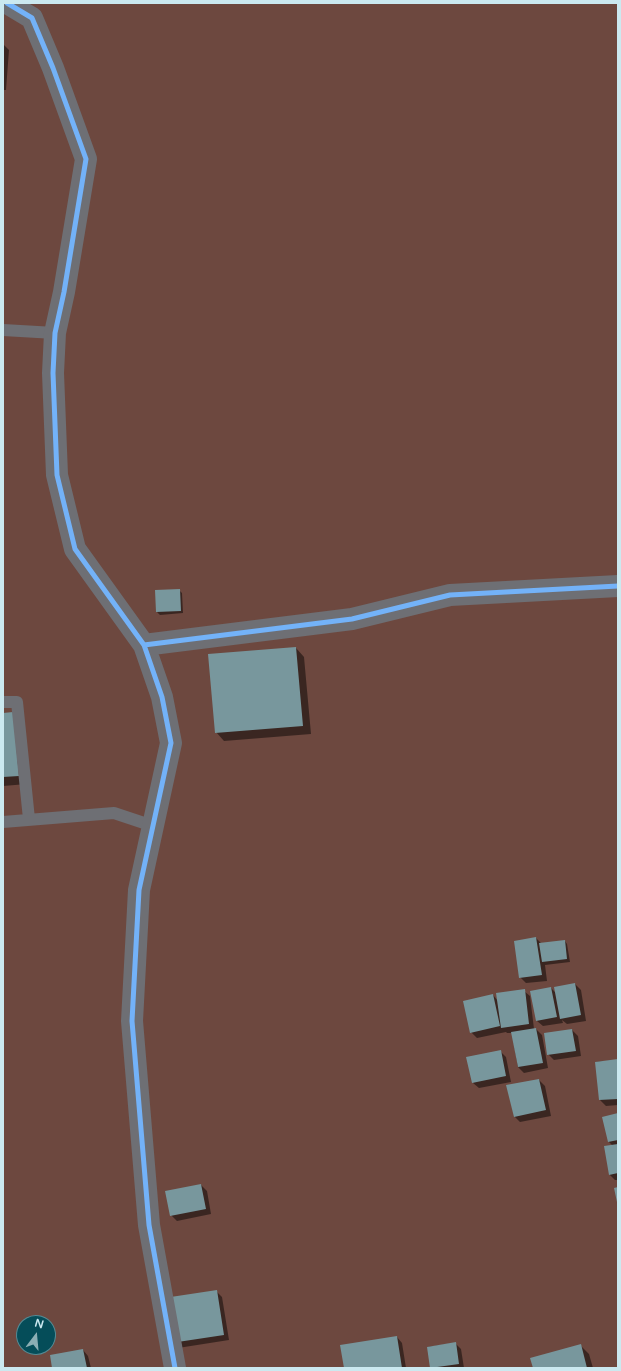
<!DOCTYPE html>
<html>
<head>
<meta charset="utf-8">
<style>
	body { margin:0 }
	#map { position:relative; width:621px; height:1371px; overflow:hidden; background:#183f46; font-family:"Varela Round",sans-serif }
	canvas { display:block }
	.frame { position:absolute; inset:0; border:4px solid #cbe9f0; pointer-events:none }
	.north { position:absolute; left:16px; top:1315px; width:40px; height:40px; box-sizing:border-box; background:#054d59; border:1px solid #548b95; border-radius:50%; rotate:16deg; font-size:11px; font-weight:700; line-height:16px; text-align:center; color:#cbe9f0 }
	.north::after { content:''; display:block; margin:auto; width:14px; height:18px; background:#8caeb4; clip-path:polygon(50% 0,100% 100%,50% 72%,0 100%) }
</style>
</head>
<body>
<div id="map">
<canvas width="621" height="1371"></canvas>
<div class="frame"></div>
<div class="north">N</div>
</div>
<script>
const context = document.querySelector('canvas').getContext('2d');
context.lineJoin = 'round';
function fillPath(path, color) {
  context.fillStyle = color;
  context.fill(path, 'evenodd');
}
function shape(rows) {
  const path = new Path2D();
  for (const r of rows) {
    path.moveTo(r[0], r[1]);
    for (let i = 2; i < r.length; i += 2) path.lineTo(r[i], r[i + 1]);
  }
  return path;
}
function trace(path, color, width, dash) {
  context.strokeStyle = color;
  context.lineWidth = width;
  context.lineCap = dash ? 'butt' : 'round';
  context.setLineDash(dash || []);
  context.stroke(path);
}
const green = shape([
	[3,3,618,3,618,1368,3,1368],
	[24,1323,48,1323,48,1347,24,1347]
]);
const shadow = shape([
	[3,44,9,50,6,90,3,90],
	[179,590,182,593,183,613,160,615,157,612],
	[296,648,304,657,311,734,224,741,216,732],
	[3,714,27,784,3,786],
	[536,938,542,944,565,941,567,944,570,962,545,965,547,981,526,983,520,977],
	[575,984,581,990,586,1021,567,1024,562,1020,563,1023,543,1026,537,1021,551,988,556,993],
	[524,991,530,996,534,1029,536,1029,542,1035,548,1068,524,1073,518,1067,512,1033,507,1033,506,1032,477,1038,471,1032,493,995,498,1001],
	[572,1030,578,1036,581,1056,554,1060,548,1054],
	[500,1051,506,1057,511,1082,479,1088,473,1083],
	[618,1060,618,1105,606,1106,600,1100,596,1062],
	[539,1080,545,1086,551,1116,520,1122,514,1116],
	[618,1114,618,1180,615,1180,609,1174,613,1146,609,1142,603,1118],
	[201,1185,207,1191,211,1214,177,1221,171,1215],
	[216,1291,222,1297,229,1340,178,1348,172,1342],
	[397,1337,402,1343,406,1368,345,1368],
	[455,1343,461,1349,464,1368,431,1368,428,1347],
	[580,1345,589,1354,593,1368,534,1368],
	[83,1350,88,1356,91,1368,53,1368]
]);
const building = shape([
	[180,589,181,611,156,612,155,590],
	[296,647,303,726,215,733,208,654],
	[13,712,19,776,3,777,3,713],
	[536,937,542,975,519,978,514,941],
	[565,940,567,959,542,962,539,943],
	[575,983,581,1015,560,1019,554,987],
	[551,987,557,1017,536,1021,530,991],
	[525,989,529,1024,501,1028,496,993],
	[493,994,500,1026,470,1033,463,1001],
	[536,1028,543,1063,518,1067,511,1032],
	[572,1029,576,1051,547,1055,544,1033],
	[501,1050,506,1076,472,1083,466,1057],
	[618,1059,618,1099,599,1100,595,1062],
	[539,1079,546,1110,514,1117,506,1085],
	[618,1113,618,1140,608,1142,602,1117],
	[618,1144,618,1173,609,1175,604,1146],
	[201,1184,206,1209,170,1216,165,1191],
	[618,1187,618,1202,617,1202,614,1188],
	[217,1290,224,1335,171,1343,164,1298],
	[397,1336,402,1368,344,1368,340,1345],
	[456,1342,459,1364,430,1368,427,1347],
	[581,1344,587,1368,533,1368,530,1358],
	[83,1349,87,1368,52,1368,50,1355]
]);
const service = shape([
	[3,330,55,333],
	[3,702,17,702,29,819],
	[3,822,114,813,153,826]
]);
const minor = shape([
	[7,3,32,18,53,68,86,159,64,292,55,333,53,373,57,475,75,549,144,645,162,697,171,743,139,890,132,1021,149,1225,175,1368],
	[144,645,352,619,450,595,618,586]
]);
const cycleway = shape([
	[7,3,32,18,53,68,86,159,64,292,55,333,53,373,57,475,75,549,144,645,162,697,171,743,139,890,132,1021,149,1225,175,1368],
	[144,645,352,619,450,595,618,586]
]);
fillPath(green, '#6d483f');
fillPath(shadow, '#0007');
fillPath(building, '#78979d');
trace(service, '#6e6f74', 12);
trace(minor, '#6e6f74', 22);
trace(cycleway, '#73b2f8', 5);
</script>
</body>
</html>
